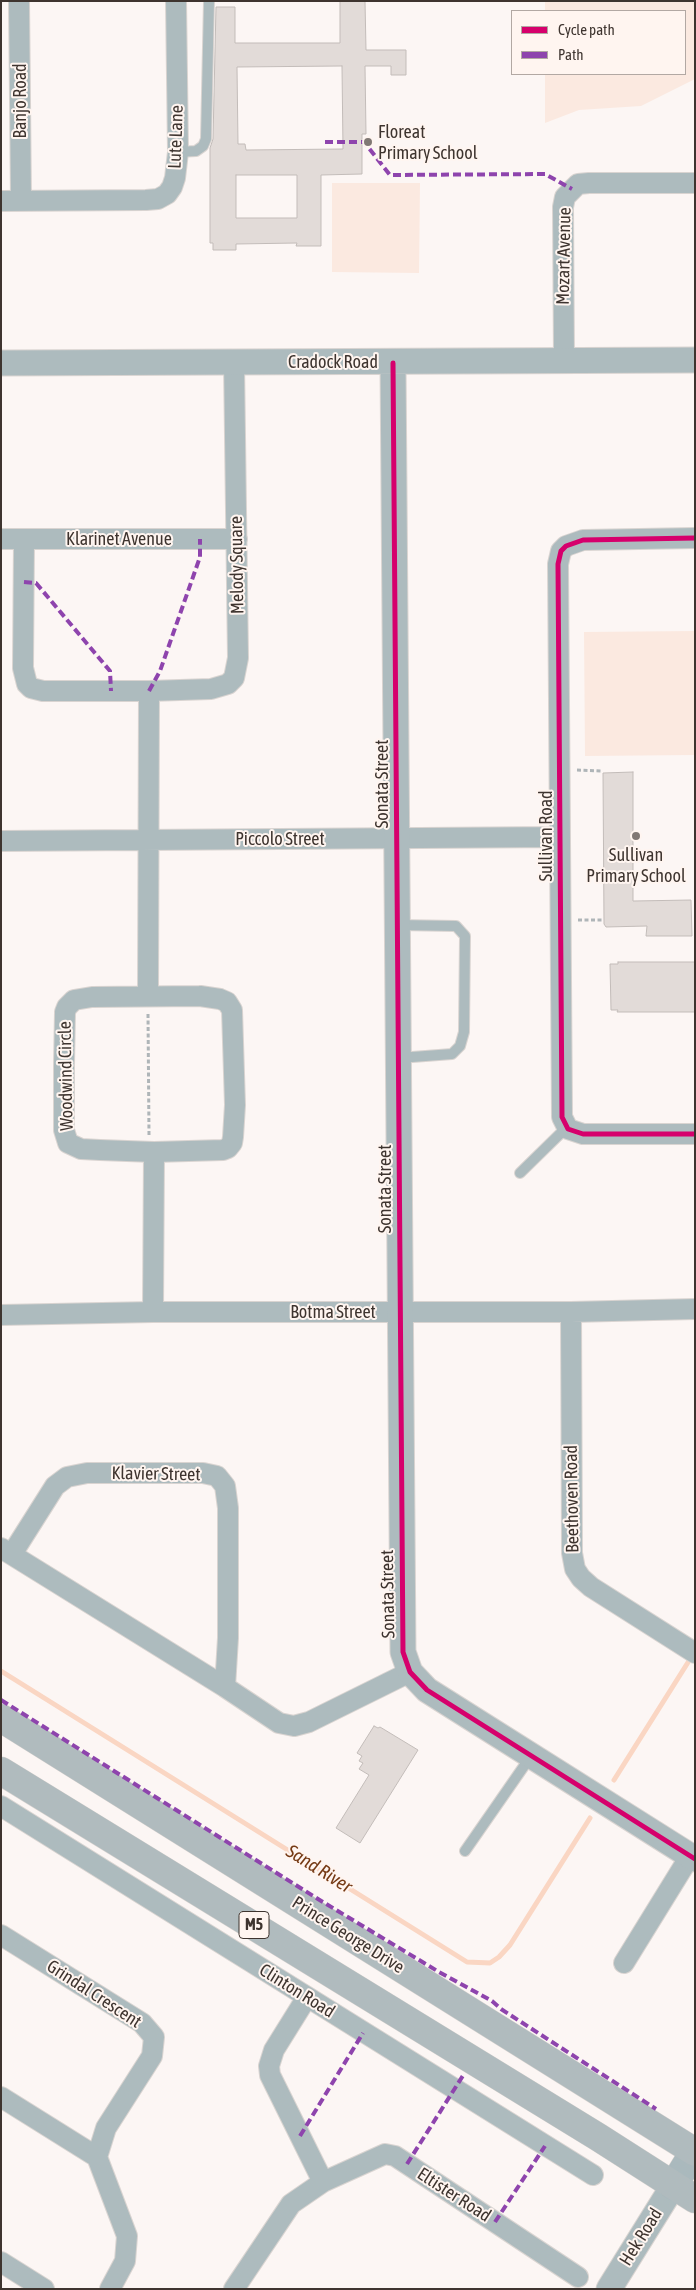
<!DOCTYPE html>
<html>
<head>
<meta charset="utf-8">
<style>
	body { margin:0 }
	#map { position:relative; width:696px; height:2290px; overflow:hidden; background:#fcf6f4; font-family:"Asap Condensed",sans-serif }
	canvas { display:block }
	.frame { position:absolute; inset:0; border:2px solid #3e342f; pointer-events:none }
	.legend { position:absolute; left:511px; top:10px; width:175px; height:65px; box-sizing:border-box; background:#fff5f0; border:1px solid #b2a8a3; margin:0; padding:6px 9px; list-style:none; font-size:15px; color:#3e342f }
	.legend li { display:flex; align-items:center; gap:10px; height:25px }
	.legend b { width:25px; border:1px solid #b2a8a3 }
</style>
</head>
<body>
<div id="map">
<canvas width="696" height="2290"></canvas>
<div class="frame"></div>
<ul class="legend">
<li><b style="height:6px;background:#d6006c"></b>Cycle path</li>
<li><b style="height:6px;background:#8e44ad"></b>Path</li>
</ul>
</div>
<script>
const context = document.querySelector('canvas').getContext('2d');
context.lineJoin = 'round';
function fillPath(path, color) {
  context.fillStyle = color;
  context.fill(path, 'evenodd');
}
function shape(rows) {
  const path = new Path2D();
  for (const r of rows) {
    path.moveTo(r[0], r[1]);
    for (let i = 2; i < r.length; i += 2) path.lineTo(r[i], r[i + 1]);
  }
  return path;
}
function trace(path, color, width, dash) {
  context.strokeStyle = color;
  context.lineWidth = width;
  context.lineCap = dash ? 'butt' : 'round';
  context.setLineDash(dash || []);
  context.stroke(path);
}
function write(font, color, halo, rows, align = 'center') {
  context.font = font + ' "Asap Condensed",sans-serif';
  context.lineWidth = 4;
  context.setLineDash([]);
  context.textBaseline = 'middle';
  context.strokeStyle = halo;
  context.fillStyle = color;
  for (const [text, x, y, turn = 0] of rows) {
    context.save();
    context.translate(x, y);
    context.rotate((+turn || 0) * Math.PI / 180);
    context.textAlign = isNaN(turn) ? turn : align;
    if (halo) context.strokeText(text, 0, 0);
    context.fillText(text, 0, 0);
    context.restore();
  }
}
const green = shape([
	[545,1,695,1,695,79,641,106,579,110,545,123,545,74,685,74,685,11,545,11],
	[332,183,420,183,419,273,332,272],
	[695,631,695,755,585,756,584,632]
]);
const stream = shape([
	[1,1671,467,1962,490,1963,499,1957,510,1945,590,1818],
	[614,1780,692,1656]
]);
const building = shape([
	[340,1,365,1,366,50,406,50,406,75,391,75,391,66,365,66,366,134,362,134,362,174,321,175,321,246,296,246,297,243,236,244,236,250,213,250,213,243,210,243,210,148,213,139,216,7,235,7,235,43,340,43,340,1],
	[342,66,343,149,246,150,245,144,238,144,237,67,342,66],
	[236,175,297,175,297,218,236,218,236,175],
	[633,772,633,901,691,900,692,936,646,936,647,926,606,927,604,924,603,773,633,772],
	[618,962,695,962,695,1012,617,1012,618,1010,611,1010,610,964,618,964,618,962],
	[374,1726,378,1728,380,1727,418,1750,360,1843,336,1828,369,1775,359,1769,363,1763,359,1761,362,1756,357,1753,374,1726]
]);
const path = shape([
	[577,770,602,771],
	[578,920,602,920],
	[148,1014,149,1135]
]);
const service = shape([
	[178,152,196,151,203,146,206,139,209,1],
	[397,925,456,926,465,936,464,1032,460,1046,452,1054,399,1058],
	[520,1173,567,1127],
	[465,1851,531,1756]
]);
const minor = shape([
	[19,1,21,201],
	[1,201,146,200,158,199,167,194,172,187,175,178,178,152,176,1],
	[564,361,563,207,565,197,578,184,589,183,695,183],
	[695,538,583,540,566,546,561,551,558,564,562,1117,568,1129,583,1134,695,1134],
	[1,539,237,539],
	[24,539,23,668,27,684,31,688,43,691,149,691,211,689,228,684,234,678,238,658,234,362],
	[1,841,559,837],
	[148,996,149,691],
	[200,996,220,999,227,1002,232,1010,235,1105,233,1137,232,1143,228,1148,223,1150,154,1152,100,1150,81,1149,68,1143,64,1130,64,1065,65,1012,67,1007,74,1000,92,997,200,996],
	[153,1312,154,1152],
	[571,1312,572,1553,575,1569,581,1578,591,1587,695,1653],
	[1,1315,153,1312,571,1312,695,1309],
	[1,1548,225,1687,279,1723,294,1726,309,1722,410,1672],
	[12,1554,55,1486,67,1477,87,1473,203,1473,217,1476,225,1486,228,1508,228,1638,225,1687],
	[1,1806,593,2175],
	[1,1935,142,2023,154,2037,152,2056,106,2128,97,2157,127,2236,125,2261,110,2289],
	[624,1963,690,1856],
	[307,1997,274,2050,269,2066,270,2075,323,2182],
	[1,2097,97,2157],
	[1,2262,44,2289],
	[234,2289,291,2204,323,2182,385,2154,395,2156,578,2277]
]);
const tertiary = shape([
	[1,363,695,360],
	[393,363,403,1652,410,1672,427,1690,695,1859],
	[609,2289,673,2186]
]);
const secondary = shape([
	[673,2186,695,2150]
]);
const primary = shape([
	[1,1718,695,2152],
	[1,1771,598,2137,695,2199]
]);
const quiet = shape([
	[325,142,364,142,390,175,545,174,572,189],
	[24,582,36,583,110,671,111,691],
	[149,691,160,671,200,557,200,539],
	[1,1700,318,1899,439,1972,492,2001,501,2009,656,2109],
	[300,2136,363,2033],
	[407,2164,464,2074],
	[495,2222,545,2146]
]);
const cycleway = shape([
	[393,363,403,1652,410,1672,427,1690,695,1859],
	[695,538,583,540,566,546,561,551,558,564,562,1117,568,1129,583,1134,695,1134]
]);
const markers = [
	[368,142,5,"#807874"],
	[636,836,5,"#807874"]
];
const shields = [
	[254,1925,30]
];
const shieldNames = [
	["M5",254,1925]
];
const streetNames = [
	["Banjo Road",20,101,-90],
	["Lute Lane",176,137,-88],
	["Mozart Avenue",564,256,-89],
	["Cradock Road",333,362],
	["Klarinet Avenue",119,539],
	["Melody Square",237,565,-91],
	["Sonata Street",382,784,-90],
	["Sullivan Road",546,836,-90],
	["Piccolo Street",280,839],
	["Woodwind Circle",66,1076,-91],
	["Sonata Street",385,1189,-90],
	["Botma Street",333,1312],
	["Klavier Street",156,1474,1],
	["Beethoven Road",572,1499,-91],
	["Sonata Street",388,1594,-91],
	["Prince George Drive",348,1935,32],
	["Clinton Road",297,1991,32],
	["Grindal Crescent",94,1994,33],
	["Eltister Road",454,2195,33],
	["Hek Road",641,2237,-58]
];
const poiNames = [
	["Floreat",378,132],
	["Primary School",378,153],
	["Sullivan",636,855,"center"],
	["Primary School",636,876,"center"]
];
const waterNames = [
	["Sand River",319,1869,32]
];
fillPath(green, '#fbe9e0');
trace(stream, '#fad6c3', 5);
fillPath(building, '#e2dbd8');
trace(building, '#c3bcb9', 1);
trace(service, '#d9d4d1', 12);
trace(minor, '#d9d4d1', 22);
trace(tertiary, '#d9d4d1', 27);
trace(secondary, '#d9d4d1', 29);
trace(primary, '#d9d4d1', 29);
trace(path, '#afb5b8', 3, [4, 2.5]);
trace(service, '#adbbbe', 10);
trace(minor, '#adbbbe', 20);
trace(tertiary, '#adbbbe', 25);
trace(secondary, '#aab9bd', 28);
trace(primary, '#b0bbbe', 28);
trace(quiet, '#8e44ad', 4, [8, 4]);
trace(cycleway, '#d6006c', 5);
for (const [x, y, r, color] of markers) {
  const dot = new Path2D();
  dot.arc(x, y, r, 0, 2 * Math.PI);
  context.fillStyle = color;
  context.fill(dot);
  trace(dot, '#fff5f0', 2);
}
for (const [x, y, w] of shields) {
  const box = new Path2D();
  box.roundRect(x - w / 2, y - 13.5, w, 27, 4);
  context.fillStyle = '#fff5f0';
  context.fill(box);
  trace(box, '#3e342f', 1);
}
write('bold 16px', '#3e342f', null, shieldNames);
write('18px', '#3e342f', '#fff5f0', streetNames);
write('18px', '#3e342f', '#fff5f0', poiNames, 'left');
write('italic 19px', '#753a15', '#fff5f0', waterNames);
</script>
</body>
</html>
